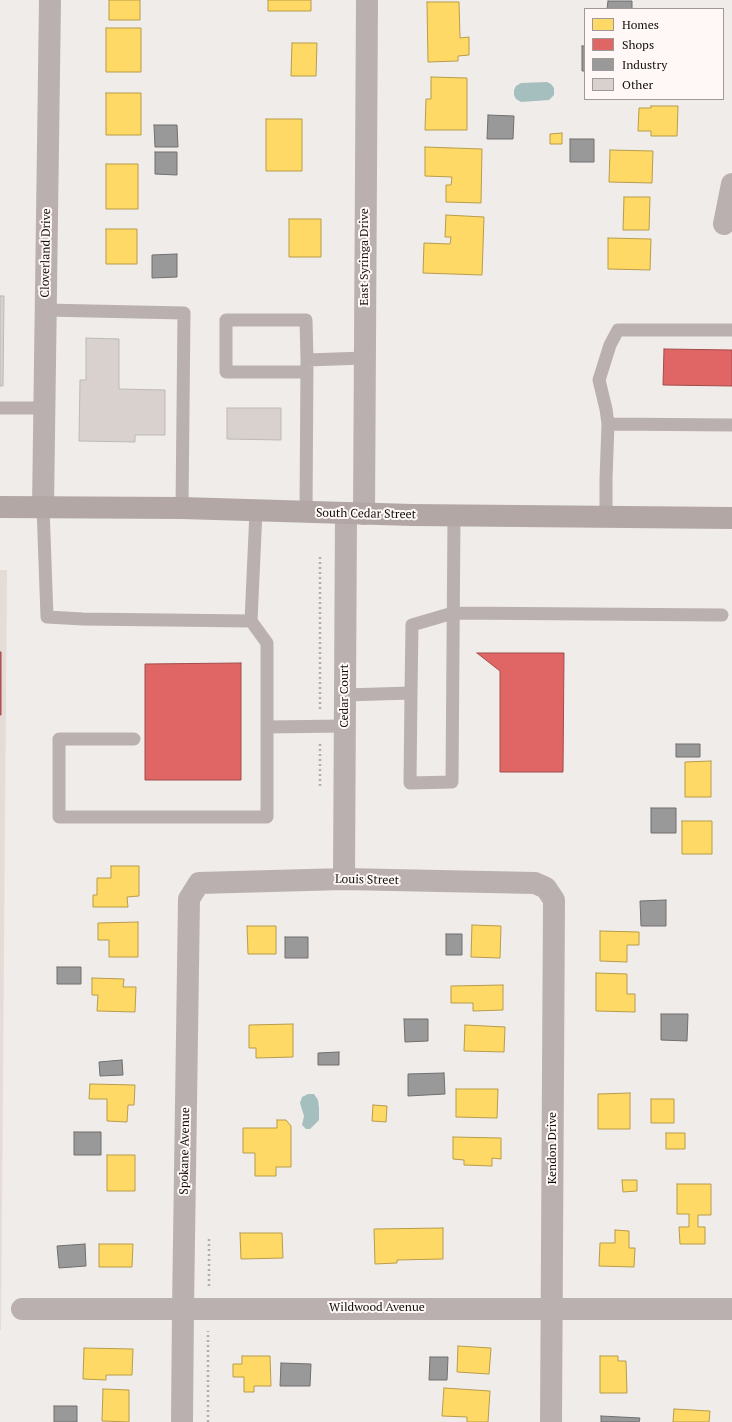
<!DOCTYPE html>
<html>
<head>
<meta charset="utf-8">
<style>
	body { margin:0 }
	#map { position:relative; width:732px; height:1422px; overflow:hidden; background:#f0ecea; font-family:"PT Serif",serif }
	canvas { display:block }
	.legend { position:absolute; left:584px; top:8px; width:140px; height:92px; box-sizing:border-box; background:#fff8f6; border:1px solid #9f9a99; margin:0; padding:5px 7px; list-style:none; font-size:12px; color:#100e0d }
	.legend li { display:flex; align-items:center; gap:8px; height:20px }
	.legend b { width:20px; border:1px solid #9f9a99 }
</style>
</head>
<body>
<div id="map">
<canvas width="732" height="1422"></canvas>
<ul class="legend">
<li><b style="height:11px;background:#ffd966"></b>Homes</li>
<li><b style="height:11px;background:#e06666"></b>Shops</li>
<li><b style="height:11px;background:#999"></b>Industry</li>
<li><b style="height:11px;background:#d9d1ce"></b>Other</li>
</ul>
</div>
<script>
const context = document.querySelector('canvas').getContext('2d');
context.lineJoin = 'round';
function fillPath(path, color) {
  context.fillStyle = color;
  context.fill(path, 'evenodd');
}
function shape(rows) {
  const path = new Path2D();
  for (const r of rows) {
    path.moveTo(r[0], r[1]);
    for (let i = 2; i < r.length; i += 2) path.lineTo(r[i], r[i + 1]);
  }
  return path;
}
function trace(path, color, width, dash) {
  context.strokeStyle = color;
  context.lineWidth = width;
  context.lineCap = dash ? 'butt' : 'round';
  context.setLineDash(dash || []);
  context.stroke(path);
}
function write(font, color, halo, rows, align = 'center') {
  context.font = font + ' "PT Serif",serif';
  context.lineWidth = 4;
  context.setLineDash([]);
  context.textBaseline = 'middle';
  context.strokeStyle = halo;
  context.fillStyle = color;
  for (const [text, x, y, turn = 0] of rows) {
    context.save();
    context.translate(x, y);
    context.rotate((+turn || 0) * Math.PI / 180);
    context.textAlign = isNaN(turn) ? turn : align;
    if (halo) context.strokeText(text, 0, 0);
    context.fillText(text, 0, 0);
    context.restore();
  }
}
const built = shape([
	[0,570,7,570,1,1330,0,1330]
]);
const water = shape([
	[547,82,551,84,554,88,554,95,549,100,521,102,516,99,514,95,514,90,516,86,521,83],
	[308,1094,314,1094,318,1100,319,1108,319,1120,310,1129,306,1129,302,1125,304,1116,300,1103,302,1097]
]);
const homes = shape([
	[109,0,140,0,140,20,109,20,109,0],
	[268,0,311,0,311,11,268,11,268,0],
	[427,2,459,2,460,38,469,37,469,55,458,56,458,61,428,62,427,2],
	[106,28,141,28,141,72,106,72,106,28],
	[292,43,317,43,316,76,291,76,292,43],
	[431,77,467,78,467,130,425,130,426,99,431,99,431,77],
	[106,93,141,93,141,135,106,135,106,93],
	[651,106,678,106,677,136,651,136,651,131,638,131,639,108,651,108,651,106],
	[266,119,302,119,302,171,266,171,266,119],
	[562,133,562,144,550,144,550,134,562,133],
	[425,147,482,149,481,203,446,202,446,185,451,185,452,177,425,176,425,147],
	[610,150,653,151,652,183,609,182,610,150],
	[106,164,138,164,138,209,106,209,106,164],
	[624,197,650,197,649,230,623,230,624,197],
	[446,215,484,217,482,275,423,273,424,243,450,244,451,237,445,237,446,215],
	[289,219,321,219,321,257,289,257,289,219],
	[106,229,137,229,137,264,106,264,106,229],
	[608,238,651,239,650,270,608,269,608,238],
	[711,761,711,797,685,797,685,762,711,761],
	[682,821,712,821,712,854,682,854,682,821],
	[111,866,139,866,139,896,127,897,128,907,93,907,93,895,97,895,97,878,111,878,111,866],
	[138,922,138,957,109,957,109,940,98,940,98,923,138,922],
	[472,925,501,926,500,958,471,957,472,925],
	[247,926,276,926,276,954,248,954,247,926],
	[600,931,639,932,639,945,627,945,627,962,600,961,600,931],
	[596,973,627,974,627,994,635,994,635,1012,596,1011,596,973],
	[92,978,124,979,123,987,136,987,135,1012,97,1011,98,995,92,995,92,978],
	[503,985,503,1010,473,1011,473,1003,451,1003,451,986,503,985],
	[293,1024,293,1057,256,1058,256,1048,249,1048,249,1025,293,1024],
	[465,1025,505,1027,504,1052,464,1051,465,1025],
	[90,1084,135,1085,134,1105,128,1105,127,1122,107,1121,107,1099,89,1099,90,1084],
	[456,1089,498,1089,497,1118,456,1117,456,1089],
	[630,1093,630,1129,598,1129,598,1094,630,1093],
	[651,1099,674,1099,674,1123,651,1123,651,1099],
	[373,1105,387,1106,386,1122,372,1121,373,1105],
	[277,1120,286,1120,291,1126,291,1167,276,1167,276,1176,255,1176,255,1153,243,1153,243,1128,277,1128,277,1120],
	[666,1133,685,1133,685,1149,666,1149,666,1133],
	[453,1137,501,1138,501,1159,492,1158,492,1166,464,1165,464,1160,453,1159,453,1137],
	[107,1155,135,1155,135,1191,107,1191,107,1155],
	[622,1180,637,1180,637,1191,623,1192,622,1180],
	[677,1184,711,1184,711,1215,698,1215,698,1227,705,1227,705,1244,680,1244,679,1227,689,1227,689,1214,677,1214,677,1184],
	[443,1228,443,1259,397,1260,397,1263,375,1264,374,1229,443,1228],
	[615,1230,629,1231,629,1248,635,1248,634,1267,599,1266,600,1243,615,1243,615,1230],
	[240,1233,282,1233,283,1258,241,1259,240,1233],
	[99,1244,133,1244,132,1267,99,1267,99,1244],
	[458,1346,491,1348,489,1374,457,1372,458,1346],
	[84,1348,133,1349,132,1375,106,1375,106,1380,83,1379,84,1348],
	[242,1356,270,1356,271,1386,254,1386,254,1392,244,1392,244,1377,233,1377,233,1364,242,1364,242,1356],
	[600,1356,618,1356,618,1361,626,1361,627,1393,600,1393,600,1356],
	[444,1388,490,1391,488,1422,467,1422,467,1417,442,1416,444,1388],
	[103,1389,129,1390,129,1422,102,1421,103,1389],
	[674,1409,710,1411,709,1422,673,1422,674,1409]
]);
const shops = shape([
	[664,349,732,350,732,386,663,385,664,349],
	[0,652,1,652,1,715,0,715,0,652],
	[477,653,564,653,563,772,500,772,500,671,477,653],
	[241,663,241,780,145,780,145,664,241,663]
]);
const industry = shape([
	[608,1,632,1,632,9,607,9,608,1],
	[582,46,585,46,585,71,582,71,582,46],
	[488,115,514,116,513,139,487,139,488,115],
	[154,125,177,125,178,147,155,147,154,125],
	[570,139,594,139,594,162,570,162,570,139],
	[155,152,177,152,177,175,155,174,155,152],
	[177,254,177,277,152,278,152,255,177,254],
	[676,744,700,744,700,757,676,757,676,744],
	[651,808,676,808,676,833,651,833,651,808],
	[666,900,666,926,641,926,640,901,666,900],
	[446,934,462,934,462,955,446,955,446,934],
	[285,937,308,937,308,958,285,958,285,937],
	[57,967,81,967,81,984,57,984,57,967],
	[661,1014,688,1014,687,1041,661,1040,661,1014],
	[404,1019,428,1019,428,1041,405,1042,404,1019],
	[339,1052,339,1065,318,1065,318,1053,339,1052],
	[122,1060,123,1075,100,1076,99,1062,122,1060],
	[444,1073,445,1094,408,1096,408,1074,444,1073],
	[74,1132,101,1132,101,1155,74,1155,74,1132],
	[85,1244,86,1266,59,1268,57,1246,85,1244],
	[430,1357,448,1357,447,1380,429,1380,430,1357],
	[281,1363,311,1364,310,1386,280,1386,281,1363],
	[54,1406,77,1406,77,1422,54,1422,54,1406],
	[601,1416,640,1418,639,1422,601,1422,601,1416]
]);
const building = shape([
	[0,296,4,296,3,386,0,386,0,296],
	[86,338,119,339,119,389,165,390,165,435,135,435,135,442,79,441,80,380,86,380,86,338],
	[227,408,281,408,281,440,227,439,227,408]
]);
const path = shape([
	[320,709,320,557],
	[320,744,320,789],
	[209,1286,209,1239],
	[208,1422,208,1331]
]);
const service = shape([
	[45,310,184,313,182,508],
	[307,360,306,320,226,320,226,372,307,372],
	[0,408,44,408],
	[608,424,732,425],
	[43,507,47,617,83,619,251,621],
	[306,512,307,360,364,358],
	[606,517,606,479,608,424,606,409,599,380,610,345,618,330,732,330],
	[411,693,412,625,453,613,722,615],
	[345,695,411,693,410,783,452,782,454,516],
	[267,727,345,726],
	[134,739,59,739,59,817,267,817,267,643,251,621,256,511]
]);
const minor = shape([
	[724,224,732,184],
	[43,507,50,0],
	[364,514,367,0],
	[344,879,346,513],
	[22,1309,732,1309],
	[182,1422,183,1308,189,899,199,883,344,879,535,883,546,888,554,900,551,1422]
]);
const primary = shape([
	[0,507,182,508,412,515,732,518]
]);
const streetNames = [
	["Cloverland Drive",46,253,-89],
	["East Syringa Drive",365,257,-90],
	["South Cedar Street",366,514,1],
	["Cedar Court",345,696,-90],
	["Louis Street",367,880,1],
	["Kendon Drive",553,1148,-90],
	["Spokane Avenue",185,1151,-89],
	["Wildwood Avenue",377,1308]
];
fillPath(built, '#e5dbd7');
fillPath(water, '#a5bfbf');
fillPath(homes, '#ffd966');
trace(homes, '#b79c4b', 1);
fillPath(shops, '#e06666');
trace(shops, '#a24c4b', 1);
fillPath(industry, '#999');
trace(industry, '#706f6f', 1);
fillPath(building, '#d9d1ce');
trace(building, '#bcb9b7', 1);
trace(path, '#b4abaa', 2.5, [2, 3]);
trace(service, '#bab0af', 13);
trace(minor, '#bab0af', 22);
trace(primary, '#b3a7a6', 22);
write('12px', '#100e0d', '#fff8f6', streetNames);
</script>
</body>
</html>
